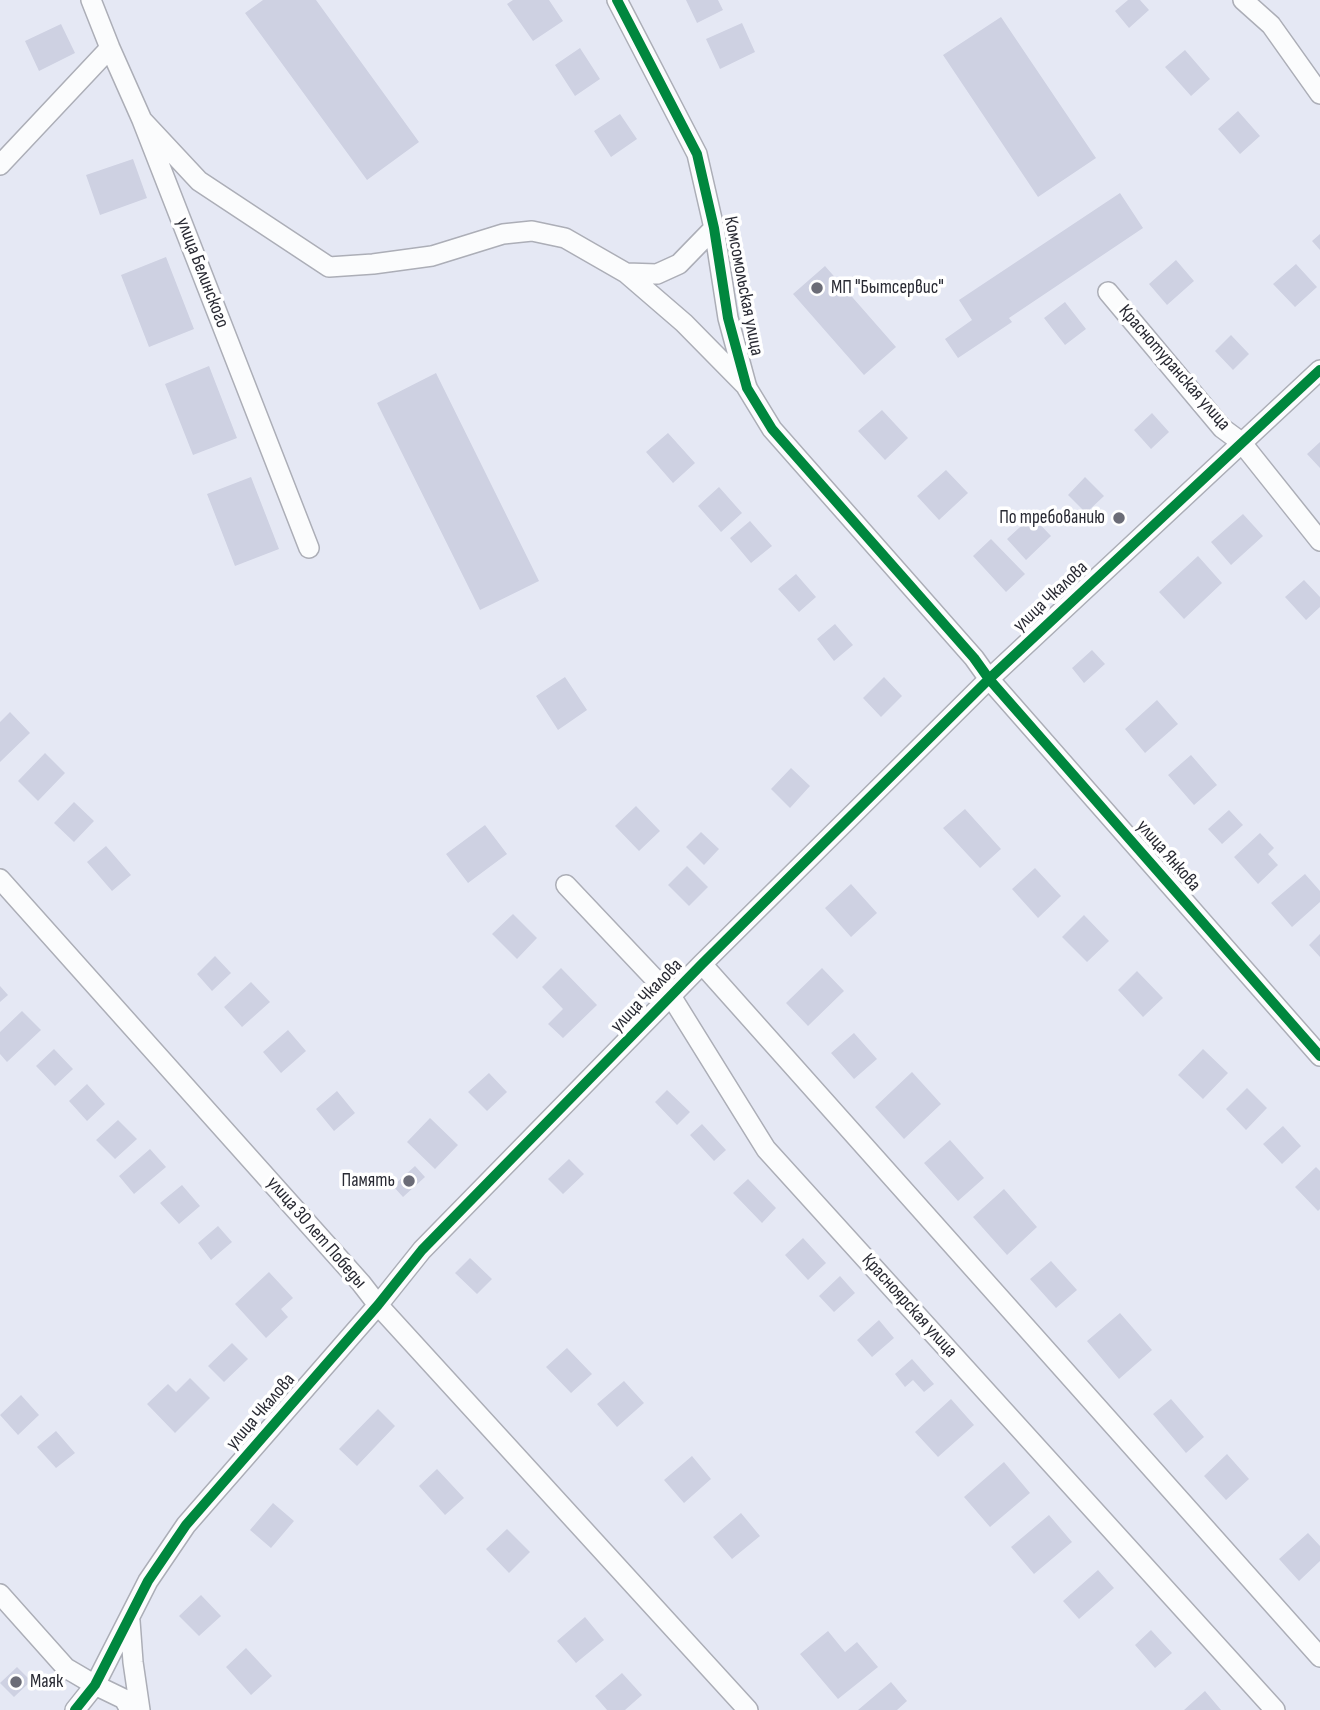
<!DOCTYPE html>
<html>
<head>
<meta charset="utf-8">
<style>
	body { margin:0 }
	canvas { display:block; background:#e5e8f4 }
</style>
</head>
<body>
<canvas width="1320" height="1710"></canvas>
<script>
const context = document.querySelector('canvas').getContext('2d');
context.lineJoin = 'round';
function fillPath(path, color) {
  context.fillStyle = color;
  context.fill(path, 'evenodd');
}
function shape(rows) {
  const path = new Path2D();
  for (const r of rows) {
    path.moveTo(r[0], r[1]);
    for (let i = 2; i < r.length; i += 2) path.lineTo(r[i], r[i + 1]);
  }
  return path;
}
function trace(path, color, width, dash) {
  context.strokeStyle = color;
  context.lineWidth = width;
  context.lineCap = dash ? 'butt' : 'round';
  context.setLineDash(dash || []);
  context.stroke(path);
}
function write(font, color, halo, rows, align = 'center') {
  context.font = font + ' "Sofia Sans Condensed",sans-serif';
  context.lineWidth = 7;
  context.setLineDash([]);
  context.textBaseline = 'middle';
  context.strokeStyle = halo;
  context.fillStyle = color;
  for (const [text, x, y, turn = 0] of rows) {
    context.save();
    context.translate(x, y);
    context.rotate((+turn || 0) * Math.PI / 180);
    context.textAlign = isNaN(turn) ? turn : align;
    if (halo) context.strokeText(text, 0, 0);
    context.fillText(text, 0, 0);
    context.restore();
  }
}
const building = shape([
	[263,0,316,0,419,142,367,180,245,13],
	[513,0,549,0,563,21,533,41,507,4],
	[686,0,718,0,723,10,697,23],
	[1128,0,1140,0,1149,10,1129,28,1115,11],
	[1001,17,1096,158,1038,197,943,55],
	[742,23,755,52,720,69,706,39],
	[61,24,75,53,39,71,25,41],
	[580,48,600,79,575,96,555,65],
	[1185,50,1210,79,1191,96,1165,67],
	[1238,111,1260,136,1240,154,1218,129],
	[620,114,637,139,611,157,594,131],
	[133,159,147,198,100,215,86,175],
	[1120,193,1143,228,1009,318,1012,322,958,358,945,339,972,320,959,300],
	[1320,234,1320,250,1312,241],
	[166,257,194,329,149,347,121,275],
	[1176,260,1194,281,1167,305,1149,284],
	[1296,264,1317,287,1295,307,1273,284],
	[825,266,896,347,864,375,793,294],
	[1065,302,1086,329,1065,345,1044,318],
	[1231,335,1249,354,1233,370,1215,351],
	[209,366,237,438,193,455,165,384],
	[436,373,539,581,480,610,377,403],
	[882,410,908,438,885,460,858,431],
	[1152,413,1169,432,1151,449,1134,430],
	[668,433,695,463,673,483,646,452],
	[1320,442,1320,468,1307,454],
	[946,470,968,493,939,520,917,496],
	[251,477,279,549,235,566,207,494],
	[1085,477,1104,496,1086,513,1068,495],
	[719,487,742,513,721,532,698,506],
	[1243,514,1263,536,1231,565,1211,542],
	[1032,516,1051,536,1026,560,1007,539],
	[750,521,772,546,751,563,730,538],
	[991,539,1025,574,1006,592,973,556],
	[1198,556,1222,583,1184,619,1159,592],
	[796,574,816,597,799,612,778,589],
	[1304,580,1320,597,1320,607,1306,620,1285,597],
	[835,624,853,645,834,661,817,639],
	[1092,650,1105,664,1084,683,1072,668],
	[565,677,587,710,558,730,536,696],
	[884,677,902,696,881,717,863,698],
	[1157,700,1178,724,1145,753,1125,729],
	[10,712,30,733,0,762,0,722],
	[45,753,65,773,38,801,18,781],
	[1191,755,1217,785,1194,805,1168,775],
	[791,768,810,786,790,808,771,789],
	[74,802,94,821,74,842,54,823],
	[636,806,660,831,639,851,615,826],
	[965,809,1001,849,980,868,943,828],
	[1229,810,1243,825,1222,844,1208,829],
	[485,825,507,854,468,883,446,854],
	[701,832,719,849,704,865,686,847],
	[1260,833,1274,848,1268,854,1278,865,1258,884,1234,857],
	[106,846,131,875,112,891,87,862],
	[687,866,708,887,689,906,668,885],
	[1035,868,1061,896,1038,918,1012,889],
	[1305,874,1320,891,1320,902,1292,927,1271,903],
	[851,884,877,913,851,937,825,908],
	[513,914,537,938,517,959,492,934],
	[1084,915,1109,941,1087,962,1062,937],
	[1320,934,1320,957,1309,945],
	[215,956,231,973,212,991,197,974],
	[561,968,597,1005,563,1038,548,1024,563,1009,542,987],
	[822,968,844,991,808,1026,786,1003],
	[1137,971,1163,998,1143,1017,1118,990],
	[251,982,270,1002,242,1027,224,1007],
	[0,986,8,995,0,1002],
	[22,1011,41,1030,7,1062,0,1054,0,1032],
	[288,1030,306,1051,281,1073,263,1052],
	[854,1033,877,1059,854,1079,831,1053],
	[54,1049,73,1069,55,1086,36,1066],
	[1203,1049,1228,1073,1203,1099,1178,1075],
	[912,1072,941,1104,904,1139,875,1107],
	[489,1073,507,1092,487,1111,468,1092],
	[87,1084,105,1104,87,1121,69,1101],
	[1247,1088,1267,1108,1246,1130,1226,1109],
	[667,1090,690,1112,677,1125,655,1102],
	[337,1091,355,1113,334,1131,316,1109],
	[430,1118,458,1145,435,1169,407,1142],
	[118,1120,137,1139,115,1159,96,1140],
	[702,1124,726,1150,714,1161,690,1135],
	[1283,1126,1301,1146,1282,1164,1263,1144],
	[950,1140,984,1178,958,1201,924,1163],
	[150,1149,166,1167,134,1194,119,1176],
	[569,1159,584,1174,563,1194,548,1179],
	[415,1166,425,1177,403,1197,393,1186],
	[1316,1167,1320,1171,1320,1209,1318,1211,1295,1187],
	[748,1179,776,1208,762,1223,733,1193],
	[182,1185,200,1206,179,1224,160,1203],
	[1004,1189,1037,1227,1007,1255,973,1217],
	[218,1226,232,1242,211,1260,198,1243],
	[803,1238,826,1263,808,1280,785,1255],
	[470,1258,492,1279,477,1294,455,1273],
	[1051,1261,1077,1290,1056,1308,1030,1279],
	[269,1272,293,1298,281,1309,288,1317,266,1338,235,1304],
	[840,1276,855,1293,834,1312,819,1296],
	[1120,1313,1152,1350,1119,1379,1087,1341],
	[879,1320,894,1338,872,1357,857,1340],
	[232,1343,248,1359,224,1382,208,1366],
	[567,1348,592,1374,571,1393,546,1367],
	[912,1359,934,1384,924,1392,913,1380,905,1387,895,1374],
	[190,1378,210,1398,175,1433,147,1404,168,1384,176,1392],
	[624,1381,644,1403,617,1427,597,1404],
	[21,1395,39,1415,18,1435,0,1415],
	[951,1399,974,1425,938,1457,915,1432],
	[1171,1399,1204,1437,1186,1453,1153,1414],
	[378,1409,395,1426,357,1466,339,1449],
	[56,1431,75,1453,56,1468,37,1447],
	[1227,1454,1249,1479,1226,1500,1204,1476],
	[692,1456,711,1479,684,1503,664,1480],
	[1004,1462,1030,1493,990,1527,964,1497],
	[437,1469,464,1498,445,1515,419,1486],
	[273,1503,294,1521,271,1548,250,1530],
	[741,1513,760,1536,732,1559,713,1537],
	[1049,1515,1072,1542,1034,1574,1011,1547],
	[507,1529,530,1552,509,1573,486,1549],
	[1308,1533,1320,1546,1320,1561,1299,1581,1279,1559],
	[1098,1570,1114,1588,1079,1619,1063,1601],
	[201,1595,221,1616,199,1636,179,1616],
	[585,1617,604,1640,576,1663,557,1641],
	[1151,1630,1172,1653,1155,1668,1135,1645],
	[828,1631,845,1652,857,1642,878,1667,838,1699,800,1654],
	[246,1648,272,1676,251,1695,226,1667],
	[17,1667,31,1681,14,1697,0,1683],
	[622,1673,642,1695,625,1710,607,1710,595,1696],
	[891,1682,907,1701,897,1710,858,1710],
	[1205,1691,1221,1710,1184,1710]
]);
const minor = shape([
	[91,0,110,48,142,120,309,548],
	[617,0,697,154,714,228,728,318,747,388,772,429,974,658,989,679,1320,1056],
	[1243,0,1271,25,1320,94],
	[142,120,199,181,329,267,373,264,432,256,503,234,532,231,565,238,626,273,684,323,747,387],
	[0,165,110,48],
	[626,273,657,274,679,264,714,228],
	[1108,292,1222,428,1241,442,1320,541],
	[0,879,361,1283,378,1305,748,1710],
	[566,885,671,996,766,1149,1275,1710],
	[702,964,1320,1657],
	[0,1594,66,1668,95,1685,124,1699,130,1710],
	[130,1621,133,1662,140,1710],
	[75,1710,95,1685,148,1581,186,1525,378,1305,422,1250,702,964,989,679,1320,370]
]);
const cycleway = shape([
	[617,0,697,154,714,228,728,318,747,388,772,429,974,658,989,679,1320,1056],
	[75,1710,95,1685,148,1581,186,1525,378,1305,422,1250,702,964,989,679,1320,370]
]);
const markers = [
	[817,288,7,"#6b6c77"],
	[1119,518,7,"#6b6c77"],
	[409,1181,7,"#6b6c77"],
	[16,1682,7,"#6b6c77"]
];
const streetNames = [
	["улица Белинского",202,273,69],
	["Комсомольская улица",743,286,79],
	["Краснотуранская улица",1174,368,49],
	["улица Чкалова",1051,597,-43],
	["улица Янкова",1168,856,49],
	["улица Чкалова",647,996,-46],
	["улица 30 лет Победы",316,1233,49],
	["Красноярская улица",909,1306,48],
	["улица Чкалова",261,1412,-49]
];
const poiNames = [
	["МП \"Бытсервис\"",831,288],
	["По требованию",1105,518,"right"],
	["Память",395,1181,"right"],
	["Маяк",30,1682]
];
fillPath(building, '#ced1e2');
trace(minor, '#acaeb7', 22);
trace(minor, '#fbfcfd', 19);
trace(cycleway, '#00873e', 10);
for (const [x, y, r, color] of markers) {
  const dot = new Path2D();
  dot.arc(x, y, r, 0, 2 * Math.PI);
  context.fillStyle = color;
  context.fill(dot);
  trace(dot, '#fff', 2.5);
}
write('19px', '#292a33', '#fff', streetNames);
write('19px', '#292a33', '#fff', poiNames, 'left');
</script>
</body>
</html>
